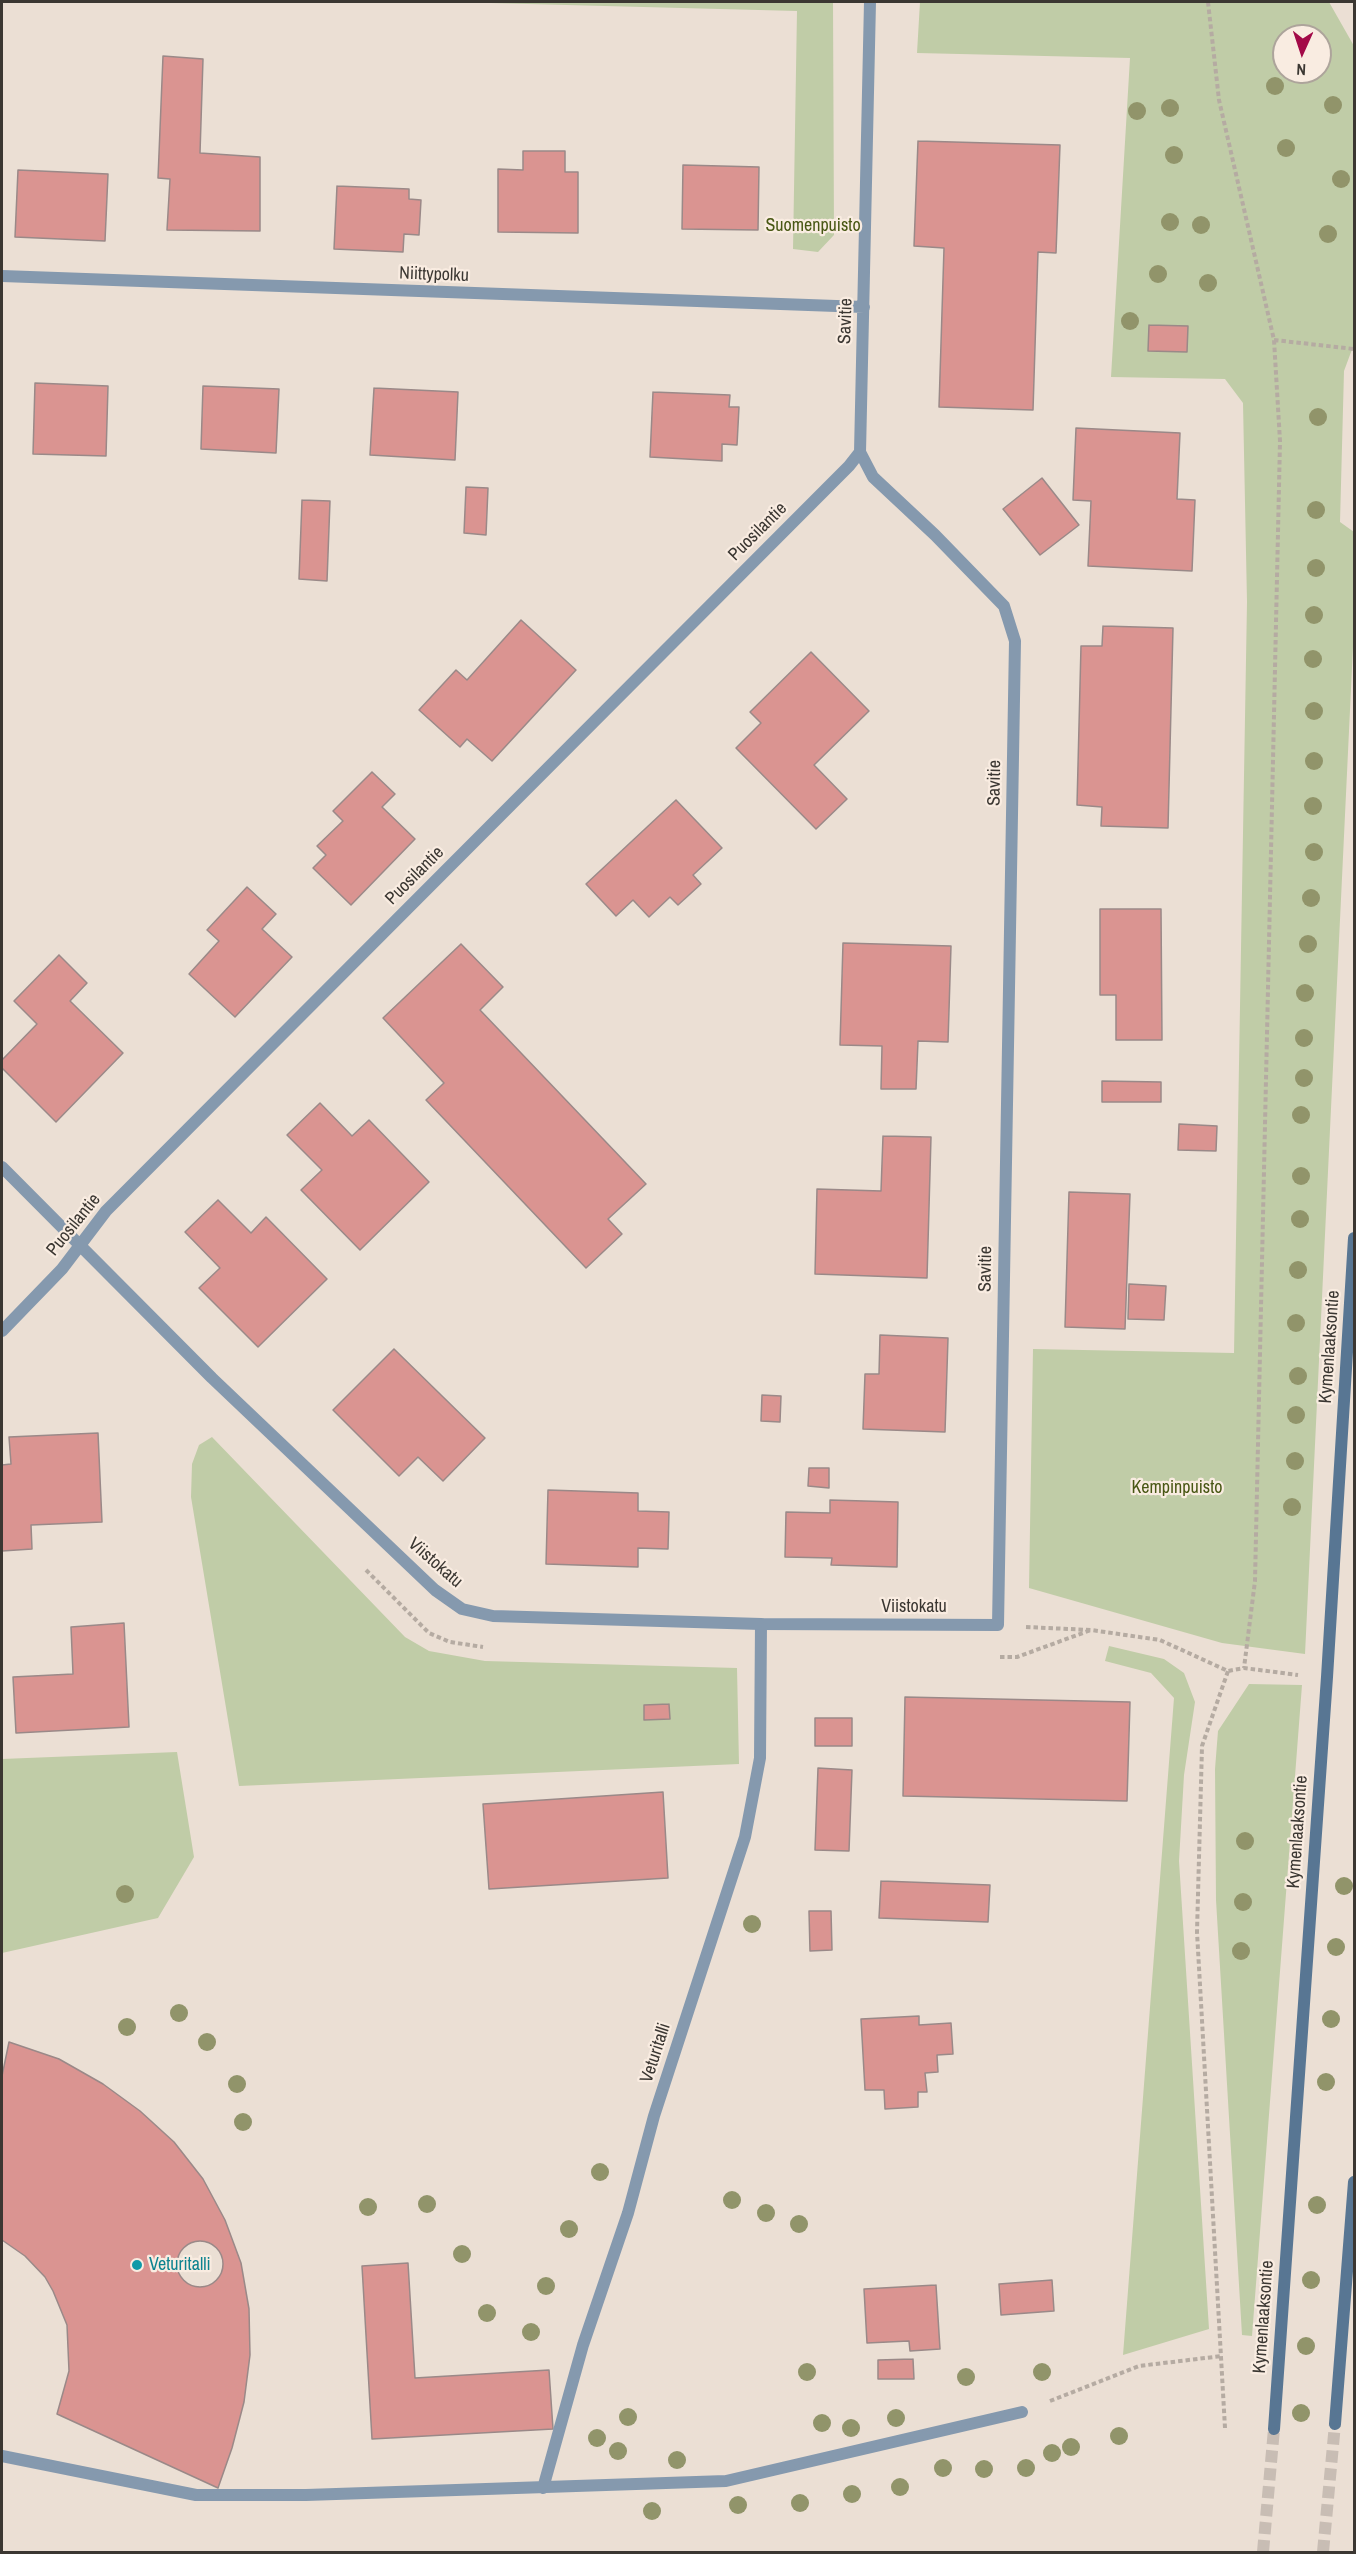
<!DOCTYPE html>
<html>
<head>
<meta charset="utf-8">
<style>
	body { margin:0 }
	#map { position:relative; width:1356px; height:2554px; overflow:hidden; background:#ebdfd4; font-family:"Archivo Narrow",sans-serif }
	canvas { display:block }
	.frame { position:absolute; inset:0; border:3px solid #3b3732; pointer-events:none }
	.north { position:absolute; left:1272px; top:24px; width:60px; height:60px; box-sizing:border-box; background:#f9ece1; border:2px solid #ada49b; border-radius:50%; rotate:183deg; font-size:16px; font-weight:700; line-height:24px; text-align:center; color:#3b3732 }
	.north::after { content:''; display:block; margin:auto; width:21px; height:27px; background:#a30a48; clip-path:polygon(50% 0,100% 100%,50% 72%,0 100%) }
</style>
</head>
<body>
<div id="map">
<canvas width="1356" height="2554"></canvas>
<div class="frame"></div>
<div class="north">N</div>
</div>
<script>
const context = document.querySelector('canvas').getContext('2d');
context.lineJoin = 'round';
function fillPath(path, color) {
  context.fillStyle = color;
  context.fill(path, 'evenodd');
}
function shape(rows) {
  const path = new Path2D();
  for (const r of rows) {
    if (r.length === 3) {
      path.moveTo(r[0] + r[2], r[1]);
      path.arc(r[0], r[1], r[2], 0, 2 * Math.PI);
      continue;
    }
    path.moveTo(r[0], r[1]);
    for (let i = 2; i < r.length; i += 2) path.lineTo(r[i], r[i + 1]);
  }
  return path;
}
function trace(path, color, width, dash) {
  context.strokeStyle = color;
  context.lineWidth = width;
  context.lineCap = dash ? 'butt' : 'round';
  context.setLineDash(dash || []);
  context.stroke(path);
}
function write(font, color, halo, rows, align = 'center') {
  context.font = font + ' "Archivo Narrow",sans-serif';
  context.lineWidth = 4.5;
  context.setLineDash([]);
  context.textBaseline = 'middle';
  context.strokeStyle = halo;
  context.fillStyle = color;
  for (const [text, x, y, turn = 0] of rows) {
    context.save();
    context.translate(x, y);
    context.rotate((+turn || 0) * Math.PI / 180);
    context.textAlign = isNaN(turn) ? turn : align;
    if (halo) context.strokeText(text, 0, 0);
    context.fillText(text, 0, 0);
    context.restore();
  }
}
const green = shape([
	[451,2,833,2,834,235,818,252,793,249,797,11],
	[920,2,1329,2,1354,46,1354,344,1344,371,1340,522,1354,532,1354,626,1305,1654,1222,1643,1029,1588,1033,1349,1234,1353,1247,602,1243,403,1225,379,1111,377,1130,58,917,53],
	[1284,36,1320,36,1320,72,1284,72],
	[212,1437,405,1637,429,1651,485,1661,737,1668,739,1764,239,1786,191,1497,192,1464,199,1445],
	[1109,1646,1164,1659,1184,1673,1195,1702,1184,1775,1179,1861,1209,2329,1123,2355,1174,1698,1151,1673,1105,1661],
	[1249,1684,1302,1685,1252,2336,1242,2335,1216,1900,1215,1769,1218,1731],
	[177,1752,194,1857,158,1918,2,1953,2,1759]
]);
const building = shape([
	[163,56,203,59,200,153,260,157,260,231,167,230,170,179,158,178,163,56],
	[918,141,1060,145,1056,253,1038,252,1033,410,939,407,944,248,914,246,918,141],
	[523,151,565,151,565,172,578,172,578,233,498,232,498,169,523,170,523,151],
	[683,165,759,167,758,230,682,229,683,165],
	[18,170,108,174,105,241,15,237,18,170],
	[337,186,409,189,409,199,421,200,419,235,404,234,403,252,334,249,337,186],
	[1149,325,1188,326,1187,352,1148,351,1149,325],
	[35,383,108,386,106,456,33,454,35,383],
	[203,386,279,389,276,453,201,449,203,386],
	[374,388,458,392,455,460,370,455,374,388],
	[653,392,730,395,729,407,739,407,737,445,722,444,722,461,650,457,653,392],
	[1076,428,1180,433,1177,499,1195,500,1192,571,1088,566,1091,501,1073,500,1076,428],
	[1042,478,1079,525,1040,555,1003,509,1042,478],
	[466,487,488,488,486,535,464,533,466,487],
	[302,500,330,501,327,581,299,579,302,500],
	[521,620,576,670,492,761,467,739,460,747,419,710,456,670,467,680,521,620],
	[1103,626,1173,628,1168,828,1101,826,1102,807,1077,805,1081,646,1102,646,1103,626],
	[811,652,869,711,814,765,847,799,816,829,736,748,761,723,750,712,811,652],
	[372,772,395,794,382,807,415,839,351,905,313,868,326,855,317,846,343,821,333,811,372,772],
	[676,800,722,848,693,875,701,884,678,905,670,897,649,917,633,900,616,916,586,884,676,800],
	[247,887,276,914,262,929,292,957,235,1017,189,974,219,941,207,930,247,887],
	[1100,909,1161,909,1162,1040,1116,1040,1116,995,1100,995,1100,909],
	[843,943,951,946,948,1042,918,1041,916,1089,881,1089,882,1046,840,1045,843,943],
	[461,944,503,987,480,1010,646,1184,608,1219,622,1234,586,1268,426,1100,444,1083,383,1018,461,944],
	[59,955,87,983,70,1001,123,1053,56,1122,2,1068,2,1060,37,1024,14,1001,59,955],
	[1102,1081,1161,1082,1161,1102,1102,1102,1102,1081],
	[320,1103,352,1136,369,1120,429,1182,360,1250,301,1190,322,1170,287,1135,320,1103],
	[1179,1124,1217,1126,1216,1151,1178,1150,1179,1124],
	[883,1136,931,1137,927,1278,815,1274,817,1189,881,1191,883,1136],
	[1069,1192,1130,1194,1125,1329,1065,1327,1069,1192],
	[218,1200,251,1233,266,1217,327,1279,258,1347,199,1288,220,1268,185,1232,218,1200],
	[1129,1284,1166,1286,1164,1320,1128,1319,1129,1284],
	[880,1335,948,1338,945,1432,863,1429,865,1374,879,1374,880,1335],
	[394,1349,485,1438,443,1481,418,1457,399,1476,333,1410,394,1349],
	[762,1395,781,1396,780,1422,761,1421,762,1395],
	[98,1433,102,1522,31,1525,32,1549,2,1551,2,1465,11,1464,9,1437,98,1433],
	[809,1468,829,1468,829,1488,808,1486,809,1468],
	[548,1490,638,1493,638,1511,669,1512,668,1549,638,1548,638,1567,546,1564,548,1490],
	[830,1500,898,1502,897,1567,831,1565,832,1558,785,1557,786,1512,830,1513,830,1500],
	[124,1623,129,1727,16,1733,13,1677,73,1674,71,1627,124,1623],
	[905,1697,1130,1702,1127,1801,903,1796,905,1697],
	[669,1704,670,1719,644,1720,644,1705,669,1704],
	[815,1718,852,1718,852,1746,815,1746,815,1718],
	[818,1768,852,1770,849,1851,815,1850,818,1768],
	[663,1792,668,1878,489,1889,483,1804,663,1792],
	[881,1881,990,1885,988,1922,879,1918,881,1881],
	[809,1911,831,1911,832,1950,810,1951,809,1911],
	[919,2016,919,2025,951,2023,953,2054,937,2055,938,2072,925,2073,927,2092,918,2092,918,2107,885,2109,884,2090,865,2090,861,2019,919,2016],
	[9,2042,59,2059,103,2084,140,2111,174,2142,203,2179,225,2220,241,2263,249,2309,250,2355,244,2402,232,2448,218,2488,57,2414,69,2371,67,2325,53,2291,45,2277,25,2256,2,2240,2,2076,9,2042],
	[200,2264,23],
	[408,2263,415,2378,549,2370,553,2429,372,2439,362,2266,408,2263],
	[1052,2280,1054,2311,1001,2315,999,2284,1052,2280],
	[936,2285,940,2349,910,2351,909,2341,867,2343,864,2289,936,2285],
	[913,2359,914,2379,878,2379,878,2360,913,2359]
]);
const secondaryTunnel = shape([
	[1263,2552,1274,2429],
	[1323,2552,1335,2424]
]);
const path = shape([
	[1208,2,1219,100,1274,340,1280,441,1255,1581,1244,1668],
	[1274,340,1354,349],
	[366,1570,429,1633,450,1642,483,1647],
	[1026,1627,1091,1630,1160,1640,1228,1671,1244,1668,1298,1675],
	[1000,1657,1017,1657,1091,1630],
	[1050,2401,1139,2366,1222,2356],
	[1225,2428,1197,1932,1202,1746,1228,1671]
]);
const service = shape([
	[2,2456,196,2495,306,2495,726,2481,1022,2412],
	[543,2488,583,2345,628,2213,654,2116,745,1837,760,1758,761,1624]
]);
const minor = shape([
	[2,276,864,307],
	[2,1167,212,1378,435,1590,462,1609,493,1616,761,1624,998,1625,1015,641,1004,606,935,535,873,477,860,452,870,2],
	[2,1331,62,1269,106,1211,849,466,860,452]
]);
const secondary = shape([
	[1335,2424,1354,2182],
	[1274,2429,1327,1677,1354,1238]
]);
const trees = [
	[1275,86],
	[1333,105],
	[1170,108],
	[1137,111],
	[1286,148],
	[1174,155],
	[1341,179],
	[1170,222],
	[1201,225],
	[1328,234],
	[1158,274],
	[1208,283],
	[1130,321],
	[1318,417],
	[1316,510],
	[1316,568],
	[1314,615],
	[1313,659],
	[1314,711],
	[1314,761],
	[1313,806],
	[1314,852],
	[1311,898],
	[1308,944],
	[1305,993],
	[1304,1038],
	[1304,1078],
	[1301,1115],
	[1301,1176],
	[1300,1219],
	[1298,1270],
	[1296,1323],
	[1298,1376],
	[1296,1415],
	[1295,1461],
	[1292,1507],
	[1245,1841],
	[1344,1886],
	[125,1894],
	[1243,1902],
	[752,1924],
	[1336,1947],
	[1241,1951],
	[179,2013],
	[1331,2019],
	[127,2027],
	[207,2042],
	[1326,2082],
	[237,2084],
	[243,2122],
	[600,2172],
	[732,2200],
	[427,2204],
	[1317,2205],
	[368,2207],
	[766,2213],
	[799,2224],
	[569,2229],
	[462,2254],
	[1311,2280],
	[546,2286],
	[487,2313],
	[531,2332],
	[1306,2346],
	[807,2372],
	[1042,2372],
	[966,2377],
	[1301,2413],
	[628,2417],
	[896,2418],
	[822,2423],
	[851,2428],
	[1119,2436],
	[597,2438],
	[1071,2447],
	[618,2451],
	[1052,2453],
	[677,2460],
	[943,2468],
	[1026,2468],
	[984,2469],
	[900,2487],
	[852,2494],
	[800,2503],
	[738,2505],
	[652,2511]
];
const markers = [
	[137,2265,6,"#0f9aa8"]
];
const parkNames = [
	["Suomenpuisto",813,226],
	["Kempinpuisto",1177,1488]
];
const streetNames = [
	["Niittypolku",434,275,2],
	["Savitie",846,321,-88],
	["Puosilantie",758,532,-45],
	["Savitie",995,783,-89],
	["Puosilantie",415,876,-45],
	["Puosilantie",74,1225,-51],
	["Savitie",986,1269,-89],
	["Kymenlaaksontie",1330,1347,-86],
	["Viistokatu",435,1563,41],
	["Viistokatu",914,1607],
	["Kymenlaaksontie",1298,1832,-86],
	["Veturitalli",656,2053,-72],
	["Kymenlaaksontie",1264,2317,-86]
];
const cultureNames = [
	["Veturitalli",149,2265]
];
fillPath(green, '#c0cca7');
fillPath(building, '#da9491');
trace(building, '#9a8988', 1.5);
trace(secondaryTunnel, '#c8bdb4', 12, [12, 6]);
trace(path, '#b5aba2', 4, [4.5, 3]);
trace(service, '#8599ae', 12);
trace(minor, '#8599ae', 12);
trace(secondary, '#587693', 12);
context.fillStyle = '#91946a';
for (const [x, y] of trees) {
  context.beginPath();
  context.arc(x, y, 9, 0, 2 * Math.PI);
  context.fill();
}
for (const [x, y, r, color] of markers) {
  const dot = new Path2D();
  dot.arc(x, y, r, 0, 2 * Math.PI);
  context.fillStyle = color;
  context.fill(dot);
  trace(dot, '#f9ece1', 2);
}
write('18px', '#485714', '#f9ece1', parkNames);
write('18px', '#3b3732', '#f9ece1', streetNames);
write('18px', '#0d838f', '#f9ece1', cultureNames, 'left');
</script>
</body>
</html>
